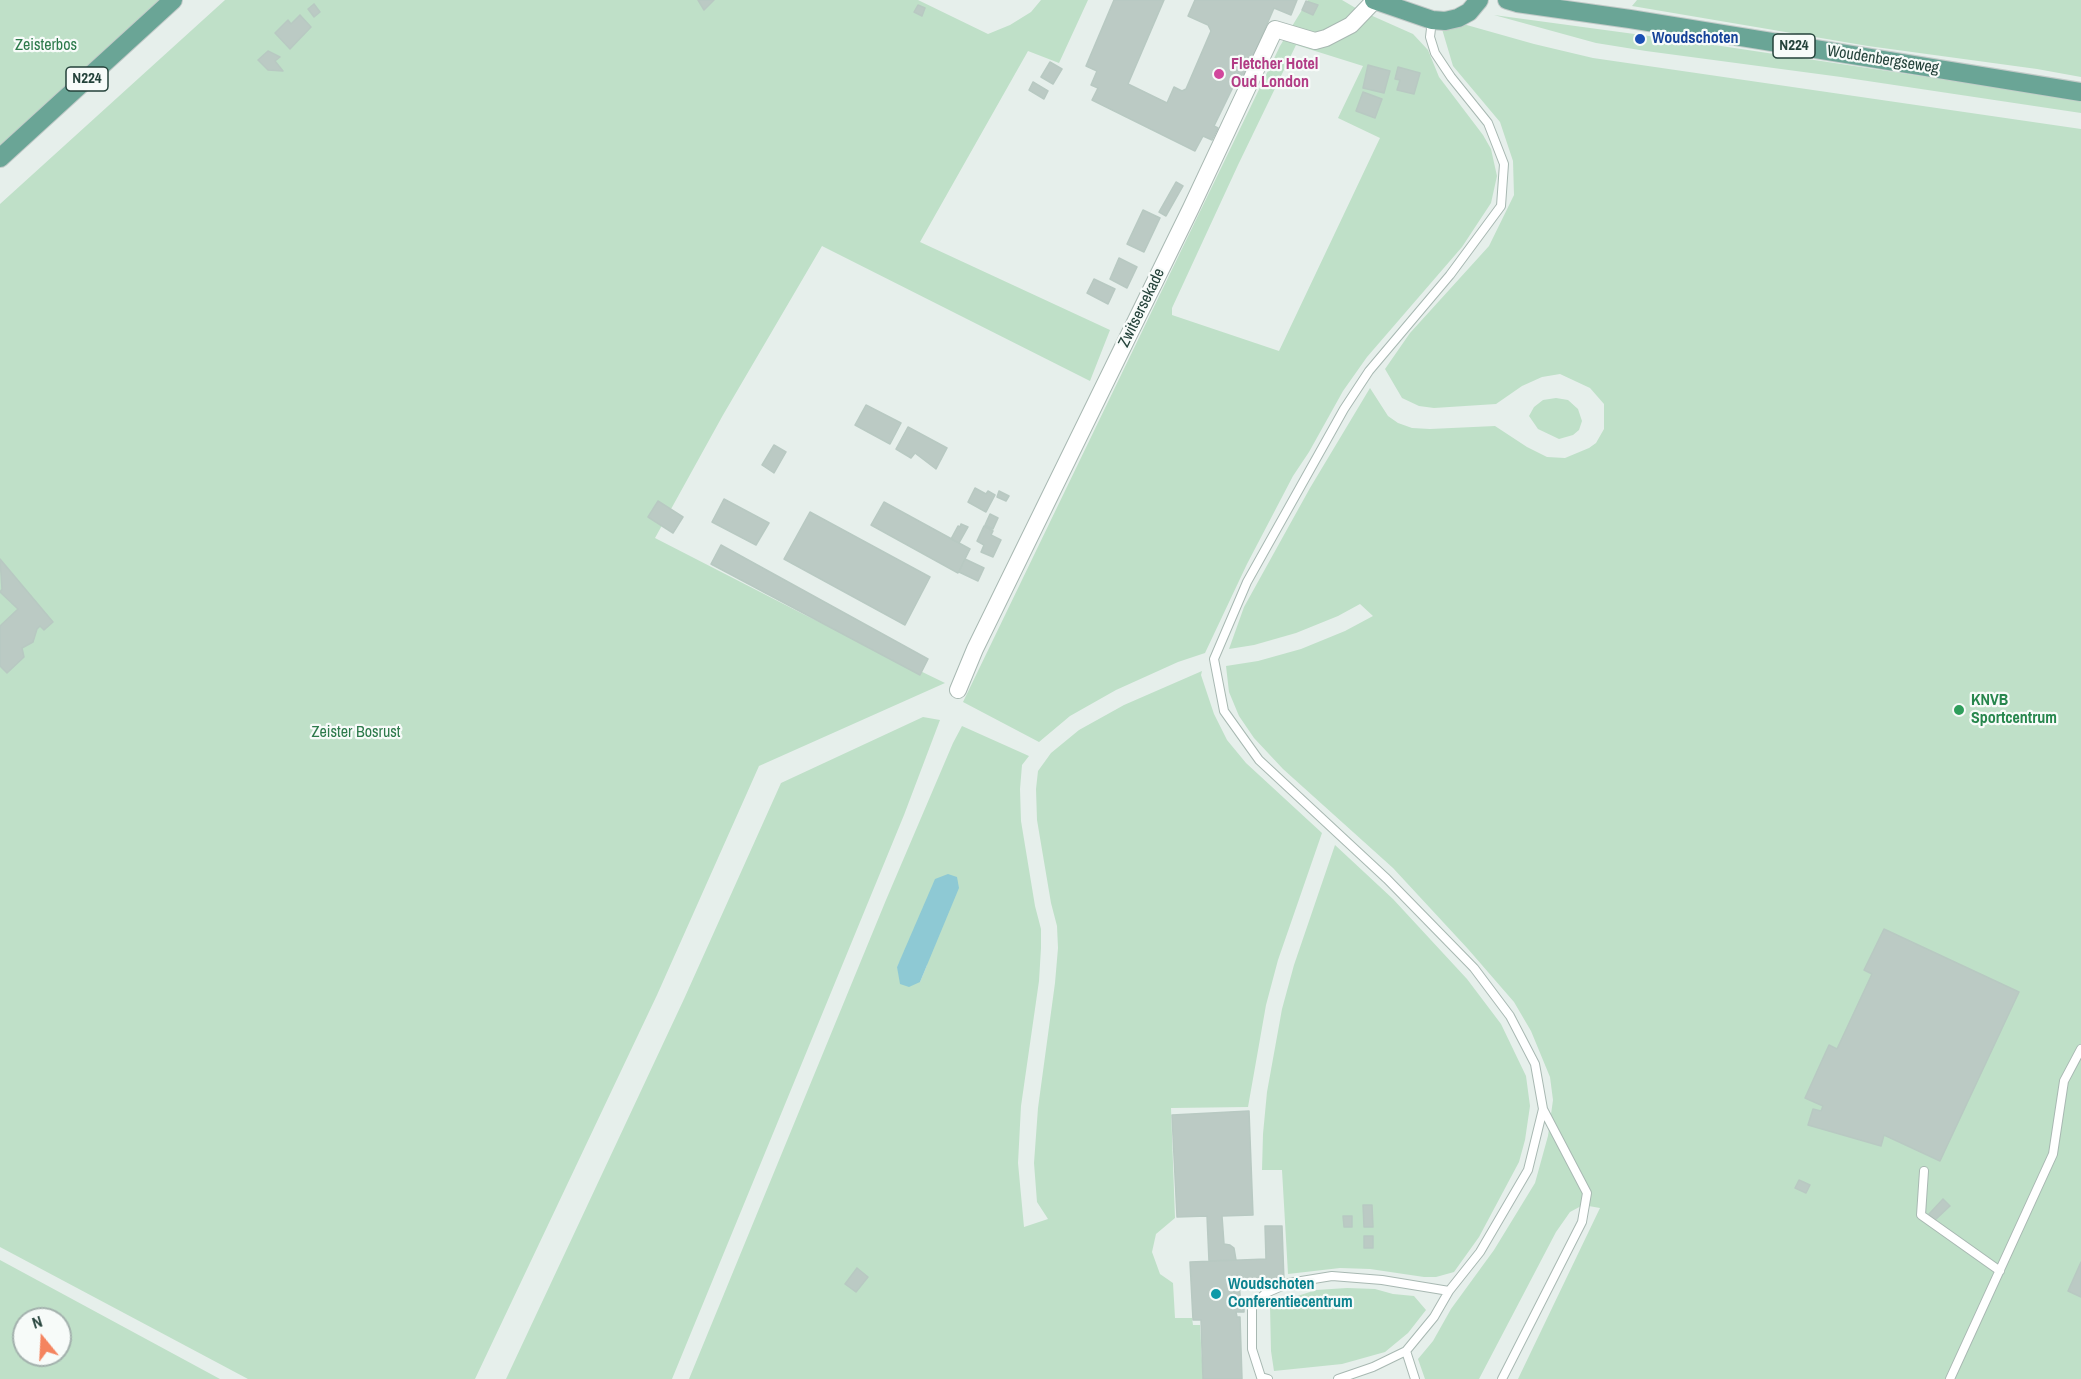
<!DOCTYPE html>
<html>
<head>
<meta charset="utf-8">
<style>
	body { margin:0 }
	#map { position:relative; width:2081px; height:1379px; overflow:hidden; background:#e6efeb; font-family:"Archivo Narrow",sans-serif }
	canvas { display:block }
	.north { position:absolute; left:12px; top:1307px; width:60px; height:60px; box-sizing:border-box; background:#f7fbf9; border:2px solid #a3b1ad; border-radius:50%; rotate:342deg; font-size:16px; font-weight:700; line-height:24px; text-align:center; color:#24423a }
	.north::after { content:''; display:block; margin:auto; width:21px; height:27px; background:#f4845f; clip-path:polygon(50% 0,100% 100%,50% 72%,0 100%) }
</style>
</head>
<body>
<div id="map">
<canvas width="2081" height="1379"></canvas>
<div class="north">N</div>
</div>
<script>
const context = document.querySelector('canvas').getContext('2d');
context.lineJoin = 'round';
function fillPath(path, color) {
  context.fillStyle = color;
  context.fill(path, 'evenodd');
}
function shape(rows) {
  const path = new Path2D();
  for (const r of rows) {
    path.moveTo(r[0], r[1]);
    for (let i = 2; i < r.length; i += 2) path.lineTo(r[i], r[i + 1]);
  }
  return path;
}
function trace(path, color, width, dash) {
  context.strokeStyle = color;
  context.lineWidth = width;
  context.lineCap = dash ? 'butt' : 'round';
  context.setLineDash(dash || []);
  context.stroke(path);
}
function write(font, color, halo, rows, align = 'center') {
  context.font = font + ' "Archivo Narrow",sans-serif';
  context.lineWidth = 4.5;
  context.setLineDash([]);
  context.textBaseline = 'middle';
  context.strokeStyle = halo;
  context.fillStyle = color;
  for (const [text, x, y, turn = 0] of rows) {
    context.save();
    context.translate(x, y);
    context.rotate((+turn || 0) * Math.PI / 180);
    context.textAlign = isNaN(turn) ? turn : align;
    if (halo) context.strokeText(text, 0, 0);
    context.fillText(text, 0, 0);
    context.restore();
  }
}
const green = shape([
	[0,0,161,0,0,152],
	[225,0,918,0,988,34,1010,25,1031,12,1041,0,1088,0,1059,63,1028,51,920,242,1110,330,1090,381,822,246,723,415,655,538,805,615,945,683,759,766,657,995,475,1379,248,1379,0,1247,0,204],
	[1308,0,1342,0,1359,10,1413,34,1428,50,1439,77,1483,135,1491,149,1497,176,1491,203,1462,247,1367,357,1343,391,1309,452,1293,476,1247,564,1205,653,1178,662,1116,690,1070,716,1039,742,963,702,1280,46],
	[1296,45,1363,66,1338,118,1380,138,1279,351,1172,315,1172,308,1238,165],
	[1637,0,2081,0,2081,77,2037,69,1868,46,1632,6],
	[1494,15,1701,43,2081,100,2081,113,1841,77,1646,51,1596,43],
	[1456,22,1534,44,1593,58,2081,129,2081,1379,1518,1379,1600,1208,1583,1205,1570,1212,1556,1232,1479,1379,1425,1379,1418,1359,1433,1341,1451,1309,1494,1250,1535,1183,1548,1136,1553,1100,1550,1077,1531,1031,1514,1002,1468,949,1393,868,1283,769,1254,738,1239,716,1229,692,1226,666,1258,661,1301,649,1345,631,1373,616,1360,604,1338,616,1296,633,1254,645,1229,649,1244,607,1310,488,1370,388,1388,416,1398,423,1412,428,1430,429,1495,426,1527,447,1547,457,1565,458,1589,448,1596,443,1604,429,1604,404,1590,388,1560,374,1542,377,1522,386,1496,404,1434,408,1419,406,1402,398,1385,369,1410,333,1489,246,1514,195,1513,161,1500,122,1453,66,1442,29],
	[1556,398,1568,400,1578,409,1582,421,1579,430,1573,435,1559,439,1538,429,1529,416,1534,407,1543,400],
	[1202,671,1201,675,1214,714,1227,740,1246,763,1322,833,1278,960,1266,1005,1248,1107,1171,1108,1175,1218,1156,1234,1152,1252,1160,1274,1173,1283,1175,1318,1192,1318,1193,1325,1200,1325,1203,1379,689,1379,886,900,953,743,962,726,1029,756,1022,765,1020,789,1021,821,1035,906,1041,929,1041,948,1039,981,1021,1106,1018,1163,1024,1227,1048,1219,1037,1202,1034,1163,1038,1108,1055,983,1058,948,1057,926,1051,903,1037,820,1036,789,1038,771,1051,753,1079,730,1124,705],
	[903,955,927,965,920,982,897,967],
	[923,717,940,720,904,815,672,1379,506,1379,684,999,781,783],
	[1335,845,1393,899,1467,979,1501,1024,1526,1076,1530,1106,1525,1140,1519,1162,1479,1237,1454,1272,1436,1277,1424,1277,1370,1269,1340,1268,1288,1274,1282,1170,1262,1170,1263,1134,1267,1092,1282,1009,1294,965],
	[0,1260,220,1379,0,1379],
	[24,1319,60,1319,60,1355,24,1355],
	[1347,1288,1375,1289,1393,1294,1414,1296,1426,1310,1408,1333,1385,1352,1342,1364,1274,1371,1271,1351,1270,1305,1316,1290]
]);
const water = shape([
	[948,874,957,877,959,888,920,982,909,987,900,984,897,967,935,879]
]);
const building = shape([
	[698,0,714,0,704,10,698,0],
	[1114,0,1164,0,1128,84,1167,103,1174,87,1182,91,1186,89,1211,31,1208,25,1188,16,1195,0,1297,0,1291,15,1274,8,1242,82,1237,79,1214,126,1218,128,1212,140,1203,136,1195,151,1092,100,1098,88,1091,85,1097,71,1086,66,1114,0],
	[1306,1,1318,5,1313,15,1302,10,1306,1],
	[314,4,320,12,314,17,308,9,314,4],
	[918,5,925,8,922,16,914,12,918,5],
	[300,15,311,27,290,49,275,33,288,20,291,24,300,15],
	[268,51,280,57,275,61,283,71,268,70,258,60,268,51],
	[1050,62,1062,69,1053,84,1041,77,1050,62],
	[1368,65,1390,71,1384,93,1363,88,1368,65],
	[1398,67,1420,73,1414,94,1397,90,1400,80,1395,79,1398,67],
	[1033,82,1048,91,1044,99,1029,90,1033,82],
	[1363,92,1382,99,1375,118,1356,111,1363,92],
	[1176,182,1183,186,1166,216,1159,212,1176,182],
	[1143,210,1160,218,1144,252,1127,244,1143,210],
	[1119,258,1137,267,1127,288,1110,279,1119,258],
	[1094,279,1115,289,1108,304,1087,293,1094,279],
	[866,405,901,423,890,444,855,425,866,405],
	[908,427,947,448,936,469,915,453,911,458,896,449,908,427],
	[774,445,786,452,774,473,762,465,774,445],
	[975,488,986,494,988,491,995,495,986,512,968,502,975,488],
	[999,491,1009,496,1006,501,997,497,999,491],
	[724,499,769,523,756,545,712,522,724,499],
	[658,501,683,517,673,533,648,517,658,501],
	[884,502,970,549,958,573,871,525,884,502],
	[810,512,930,577,905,625,784,559,810,512],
	[990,514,998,518,993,529,985,525,990,514],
	[961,524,968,527,959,543,951,539,958,526,960,527,961,524],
	[984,526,993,531,991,535,1001,540,993,557,981,552,984,545,977,541,984,526],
	[721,545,928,659,920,675,711,564,721,545],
	[0,559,53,622,44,630,40,626,37,629,33,642,22,648,24,657,7,673,0,666,0,626,18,609,0,592,2,589,0,559],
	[965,559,984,568,978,581,959,572,965,559],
	[1884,929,2019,992,1940,1161,1884,1135,1881,1146,1808,1125,1813,1109,1821,1111,1823,1106,1805,1098,1829,1045,1837,1049,1872,974,1864,970,1884,929],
	[1249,1111,1253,1215,1222,1216,1224,1244,1230,1245,1234,1248,1236,1260,1209,1261,1207,1216,1177,1217,1172,1115,1249,1111],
	[1799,1180,1810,1185,1806,1193,1795,1188,1799,1180],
	[1943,1199,1950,1206,1935,1220,1929,1214,1943,1199],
	[1363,1205,1372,1205,1373,1227,1364,1227,1363,1205],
	[1343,1216,1352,1216,1352,1227,1344,1227,1343,1216],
	[1265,1226,1282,1226,1284,1281,1239,1283,1241,1306,1244,1306,1244,1312,1236,1312,1237,1317,1240,1317,1242,1379,1203,1379,1201,1320,1193,1320,1190,1262,1266,1259,1265,1226],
	[1364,1236,1373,1236,1373,1248,1364,1248,1364,1236],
	[2081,1262,2081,1297,2068,1291,2081,1262],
	[857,1268,868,1277,856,1292,845,1284,857,1268]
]);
const service = shape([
	[1432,20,1430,37,1435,53,1451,77,1488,123,1504,164,1501,206,1450,275,1369,371,1344,409,1247,582,1214,659,1224,711,1259,760,1387,879,1474,968,1510,1016,1535,1064,1543,1109,1528,1170,1480,1252,1449,1291],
	[1924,1171,1921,1215,2000,1271],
	[1406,1351,1415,1379],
	[1268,1379,1261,1377,1252,1349,1252,1306,1266,1293,1289,1283,1332,1276,1382,1280,1449,1291,1434,1317,1406,1351,1373,1367,1338,1379],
	[1502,1379,1582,1222,1587,1193,1543,1109],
	[1950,1379,2053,1154,2064,1081,2081,1049]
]);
const minor = shape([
	[958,690,975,649,1191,208,1275,29,1315,41,1326,38,1351,25,1375,0]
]);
const primary = shape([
	[1374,0,1432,20,1445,21,1458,18,1469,12,1479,0],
	[1507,0,1517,3,1630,19,2081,92],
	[0,158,173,0]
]);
const markers = [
	[1640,39,6,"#1a4fb4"],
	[1219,74,6,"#d1479c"],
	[1959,710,6,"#2e9e5b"],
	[1216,1294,6,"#0f9aa8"]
];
const shields = [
	[1794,46,42],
	[87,79,42]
];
const shieldNames = [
	["N224",1794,46],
	["N224",87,79]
];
const transitNames = [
	["Woudschoten",1652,39]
];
const parkNames = [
	["Zeisterbos",46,46],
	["Zeister Bosrust",356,733]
];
const streetNames = [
	["Woudenbergseweg",1883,60,9],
	["Zwitsersekade",1142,308,-64]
];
const hotelNames = [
	["Fletcher Hotel",1231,65],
	["Oud London",1231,83]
];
const leisureNames = [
	["KNVB",1971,701],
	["Sportcentrum",1971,719]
];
const cultureNames = [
	["Woudschoten",1228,1285],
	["Conferentiecentrum",1228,1303]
];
fillPath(green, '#bfe0c8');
fillPath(water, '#8ec9d4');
fillPath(building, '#bbcac4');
trace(building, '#b8c9c2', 1.5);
trace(service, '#a8b8b2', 10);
trace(minor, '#a8b8b2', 18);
trace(primary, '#c2cac8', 20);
trace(service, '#fff', 8);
trace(minor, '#fff', 16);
trace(primary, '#6aa596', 18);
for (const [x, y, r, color] of markers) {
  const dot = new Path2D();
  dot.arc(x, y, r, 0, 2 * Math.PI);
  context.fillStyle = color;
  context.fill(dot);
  trace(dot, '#f7fbf9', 2);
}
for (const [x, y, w] of shields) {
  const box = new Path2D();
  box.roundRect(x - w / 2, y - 12, w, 24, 4.5);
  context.fillStyle = '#f7fbf9';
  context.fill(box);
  trace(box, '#24423a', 1.5);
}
write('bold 15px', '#24423a', null, shieldNames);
write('bold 16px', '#164399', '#f7fbf9', transitNames, 'left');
write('16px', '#2d7a4b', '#f7fbf9', parkNames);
write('16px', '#24423a', '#f7fbf9', streetNames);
write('bold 16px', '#b23c85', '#f7fbf9', hotelNames, 'left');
write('bold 16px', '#27864d', '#f7fbf9', leisureNames, 'left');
write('bold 16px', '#0d838f', '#f7fbf9', cultureNames, 'left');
</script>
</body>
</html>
